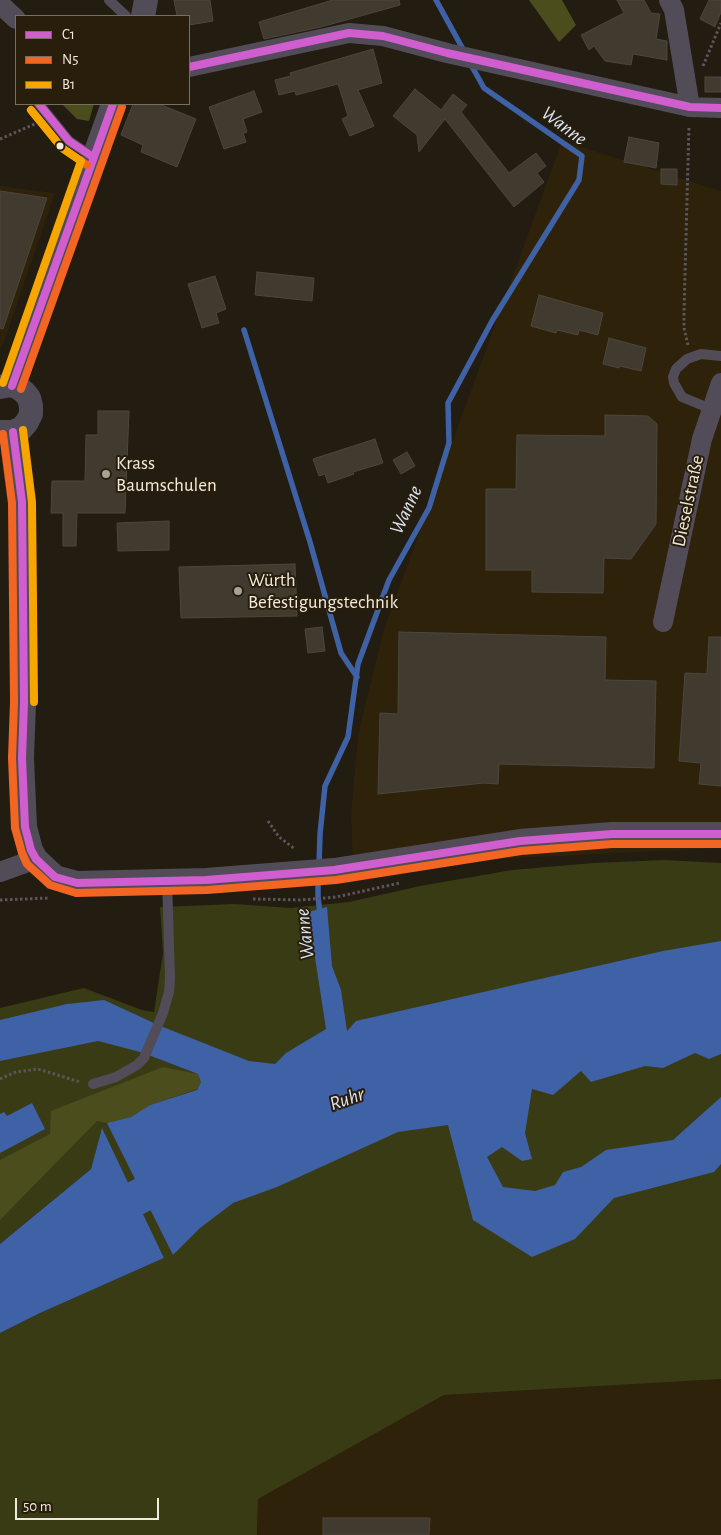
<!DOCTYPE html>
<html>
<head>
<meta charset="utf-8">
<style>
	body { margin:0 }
	#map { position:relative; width:721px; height:1535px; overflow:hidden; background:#221c11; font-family:"Alegreya Sans",sans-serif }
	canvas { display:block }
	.legend { position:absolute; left:15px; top:15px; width:175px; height:90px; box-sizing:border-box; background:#281e0b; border:1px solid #78705f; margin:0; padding:6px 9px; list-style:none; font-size:15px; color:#f0eade }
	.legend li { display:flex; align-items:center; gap:10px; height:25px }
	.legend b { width:25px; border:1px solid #78705f }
	.scale { position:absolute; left:15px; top:1498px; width:144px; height:22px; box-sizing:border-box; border:2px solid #f0eade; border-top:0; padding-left:6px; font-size:15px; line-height:18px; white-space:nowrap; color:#f0eade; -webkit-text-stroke:4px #281e0b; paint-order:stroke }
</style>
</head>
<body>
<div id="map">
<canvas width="721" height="1535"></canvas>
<ul class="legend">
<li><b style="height:6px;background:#d15ecf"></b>C1</li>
<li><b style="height:6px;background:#f26522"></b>N5</li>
<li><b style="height:6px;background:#f7a600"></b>B1</li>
</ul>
<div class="scale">50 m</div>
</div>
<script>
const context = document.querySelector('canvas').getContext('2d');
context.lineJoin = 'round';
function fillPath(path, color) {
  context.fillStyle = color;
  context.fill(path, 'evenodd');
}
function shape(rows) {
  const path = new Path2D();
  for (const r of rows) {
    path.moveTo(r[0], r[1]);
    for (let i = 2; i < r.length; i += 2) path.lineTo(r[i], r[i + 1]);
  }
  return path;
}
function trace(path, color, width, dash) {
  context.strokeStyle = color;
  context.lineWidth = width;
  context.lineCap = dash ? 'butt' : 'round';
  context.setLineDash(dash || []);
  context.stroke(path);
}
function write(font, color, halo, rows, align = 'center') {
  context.font = font + ' "Alegreya Sans",sans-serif';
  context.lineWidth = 4;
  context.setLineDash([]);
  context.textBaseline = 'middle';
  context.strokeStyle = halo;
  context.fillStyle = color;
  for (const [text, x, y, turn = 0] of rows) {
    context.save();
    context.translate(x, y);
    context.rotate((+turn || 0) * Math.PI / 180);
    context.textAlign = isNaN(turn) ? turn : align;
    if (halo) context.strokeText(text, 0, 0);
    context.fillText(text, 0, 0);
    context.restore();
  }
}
const built = shape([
	[562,141,721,191,721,848,353,866,351,815,358,735,383,632],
	[0,186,55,193,4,342,0,349],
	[721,1379,721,1535,258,1535,258,1499,444,1395]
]);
const green = shape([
	[665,860,721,863,721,1379,444,1395,258,1499,257,1535,0,1535,0,1333,38,1314,164,1258,102,1129,91,1169,0,1244,0,1008,84,988,142,1010,154,1012,163,953,160,907,234,904,291,908,349,902,420,886,512,870,593,863]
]);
const forest = shape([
	[529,0,562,0,576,25,559,42],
	[62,104,94,104,89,121,77,119],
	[163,1067,198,1074,201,1082,197,1089,150,1105,131,1117,107,1123,97,1121,0,1220,0,1160,50,1134,51,1111]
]);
const water = shape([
	[327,907,332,966,341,990,347,1031,356,1021,663,951,721,941,721,1054,709,1059,695,1053,663,1068,645,1066,591,1082,581,1071,553,1095,532,1089,525,1133,532,1159,522,1161,502,1147,487,1157,503,1187,535,1191,555,1185,563,1172,581,1167,606,1150,673,1140,721,1097,721,1164,714,1172,614,1198,575,1239,532,1257,473,1220,448,1125,398,1132,277,1187,233,1203,200,1228,173,1255,107,1123,131,1117,150,1105,197,1090,201,1082,198,1074,146,1054,158,1025,249,1061,275,1064,286,1053,326,1029,308,912],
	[104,1000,156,1024,144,1053,98,1041,0,1061,0,1020,67,1004],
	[32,1103,45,1129,0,1153,0,1114,4,1112,7,1116],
	[102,1128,164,1258,38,1314,0,1333,0,1244,91,1169]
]);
const stream = shape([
	[436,0,464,51],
	[244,330,310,542,341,653,357,677],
	[319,866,320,834,325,786,348,737,358,664,389,580,429,508,449,443,448,403,492,321,579,180,582,156,484,88,470,63],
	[318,877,318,896,320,915]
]);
const river = shape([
	[92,1220,184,1174]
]);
const building = shape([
	[174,0,210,0,213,21,189,25,189,16,177,16,174,0],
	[333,0,399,0,400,5,321,27,264,39,259,22,333,0],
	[617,0,644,0,651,13,660,14,656,39,667,41,667,60,633,54,631,65,605,61,594,46,589,50,581,35,624,13,617,0],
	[709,0,721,0,721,12,715,27,700,19,709,0],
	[373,49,382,83,358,90,374,126,350,136,342,119,348,116,338,84,296,95,295,91,279,95,275,80,291,76,290,73,373,49],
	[705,77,721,77,721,92,705,92,705,77],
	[415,89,441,110,453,94,467,105,461,112,509,173,536,153,546,166,537,173,544,182,514,207,445,119,419,152,417,135,393,116,415,89],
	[254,91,262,112,243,119,247,132,243,133,246,142,224,149,209,107,254,91],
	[133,104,159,104,196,119,177,167,141,152,143,145,121,135,133,104],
	[629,137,659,143,656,168,624,162,629,137],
	[661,169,677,169,677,185,661,184,661,169],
	[0,191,47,198,3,329,0,328,0,191],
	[257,272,314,278,312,301,255,295,257,272],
	[215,276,226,309,216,313,219,323,202,328,188,284,215,276],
	[539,295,603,313,598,335,579,330,578,335,557,330,556,333,531,326,539,295],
	[609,338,646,348,641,371,620,366,619,368,603,364,609,338],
	[98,411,129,411,125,513,77,513,76,546,63,546,63,513,51,513,52,481,85,481,86,435,98,435,98,411],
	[605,415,648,416,657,424,656,524,631,559,604,558,603,593,532,592,532,570,486,570,486,489,516,489,517,435,605,436,605,415],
	[375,439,383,463,353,472,354,474,328,483,325,474,319,476,313,459,375,439],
	[407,452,415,466,401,474,393,460,407,452],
	[169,521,169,550,118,551,117,523,169,521],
	[295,564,297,616,181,618,179,567,295,564],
	[322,627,325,651,308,653,305,629,322,627],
	[399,632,606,637,605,680,656,681,654,768,499,764,498,784,484,783,378,794,380,713,398,714,399,632],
	[709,637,721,637,721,786,699,784,701,763,679,761,685,673,707,674,709,637],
	[323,1518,430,1518,429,1535,323,1535,323,1518]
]);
const path = shape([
	[703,66,721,23],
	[0,139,37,123],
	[688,345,684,328,684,312,689,126],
	[268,821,279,837,295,849],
	[253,899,301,900,336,897,400,883],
	[0,900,49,898],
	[0,1079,16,1072,38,1069,80,1082]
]);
const service = shape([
	[109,0,126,16],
	[39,104,69,141,93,157],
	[711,409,682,397,674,383,673,377,676,369,687,359,701,354,721,356],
	[93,1084,116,1077,137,1065,144,1058,163,1013,169,992,170,978,167,880]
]);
const minor = shape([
	[669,0,674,10,690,107],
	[0,4,16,19],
	[189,67,349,33,383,36,447,53,690,107,721,108],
	[663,622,702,439,721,383],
	[0,872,36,859]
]);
const tertiary = shape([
	[143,16,146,0],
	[12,386,113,104],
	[0,387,10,385,17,387,24,392,29,398,31,406,31,414,27,422,22,428,13,432,0,432],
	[13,432,15,440,22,502,24,702,22,758,25,827,31,850,36,859,55,877,77,883,206,880,334,870,520,841,612,834,721,834]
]);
const bus1 = shape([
	[189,67,349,33,383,36,447,53,690,107,721,108],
	[39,104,69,141,93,157],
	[12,386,113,104],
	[13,432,22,502,24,702,22,758,25,827,31,850,36,859,55,877,77,883,206,880,334,870,520,841,612,834,721,834]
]);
const bus2 = shape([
	[31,110,62,148,87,165],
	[21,389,122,107],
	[3,434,12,503,14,702,12,758,15,828,22,853,27,864,50,885,76,893,207,890,336,880,521,851,612,844,721,844]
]);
const bus3 = shape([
	[3,383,81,161,62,148,31,110],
	[23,430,32,502,34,702]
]);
const markers = [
	[60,146,4.5,"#f0eade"],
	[106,474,5,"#a8a296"],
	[238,591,5,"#a8a296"]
];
const poiNames = [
	["Krass",116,463],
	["Baumschulen",116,485],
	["Würth",248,580],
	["Befestigungstechnik",248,602]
];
const streetNames = [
	["Dieselstraße",688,501,-78]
];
const waterNames = [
	["Wanne",564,126,37],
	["Wanne",406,510,-65],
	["Wanne",305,934,-96],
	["Ruhr",347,1099,-19]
];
fillPath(built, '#2e220a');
fillPath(green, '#393b15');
fillPath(forest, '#4b4d1c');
fillPath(water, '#3f61a5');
trace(stream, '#3f61a5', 5.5);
trace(river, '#3f61a5', 35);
fillPath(building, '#403a2f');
trace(building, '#4c473e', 1);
trace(path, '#5b565c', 3, [2.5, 2.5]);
trace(service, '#524c59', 10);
trace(minor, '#524c59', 20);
trace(tertiary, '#524c59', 24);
trace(bus1, '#d15ecf', 8);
trace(bus2, '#f26522', 8);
trace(bus3, '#f7a600', 8);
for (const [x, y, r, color] of markers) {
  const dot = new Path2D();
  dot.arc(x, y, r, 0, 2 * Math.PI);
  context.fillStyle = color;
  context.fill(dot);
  trace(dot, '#281e0b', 2);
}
write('19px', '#f0eade', '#281e0b', poiNames, 'left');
write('19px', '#f0eade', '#281e0b', streetNames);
write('italic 20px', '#dae5fa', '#281e0b', waterNames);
</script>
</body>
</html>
